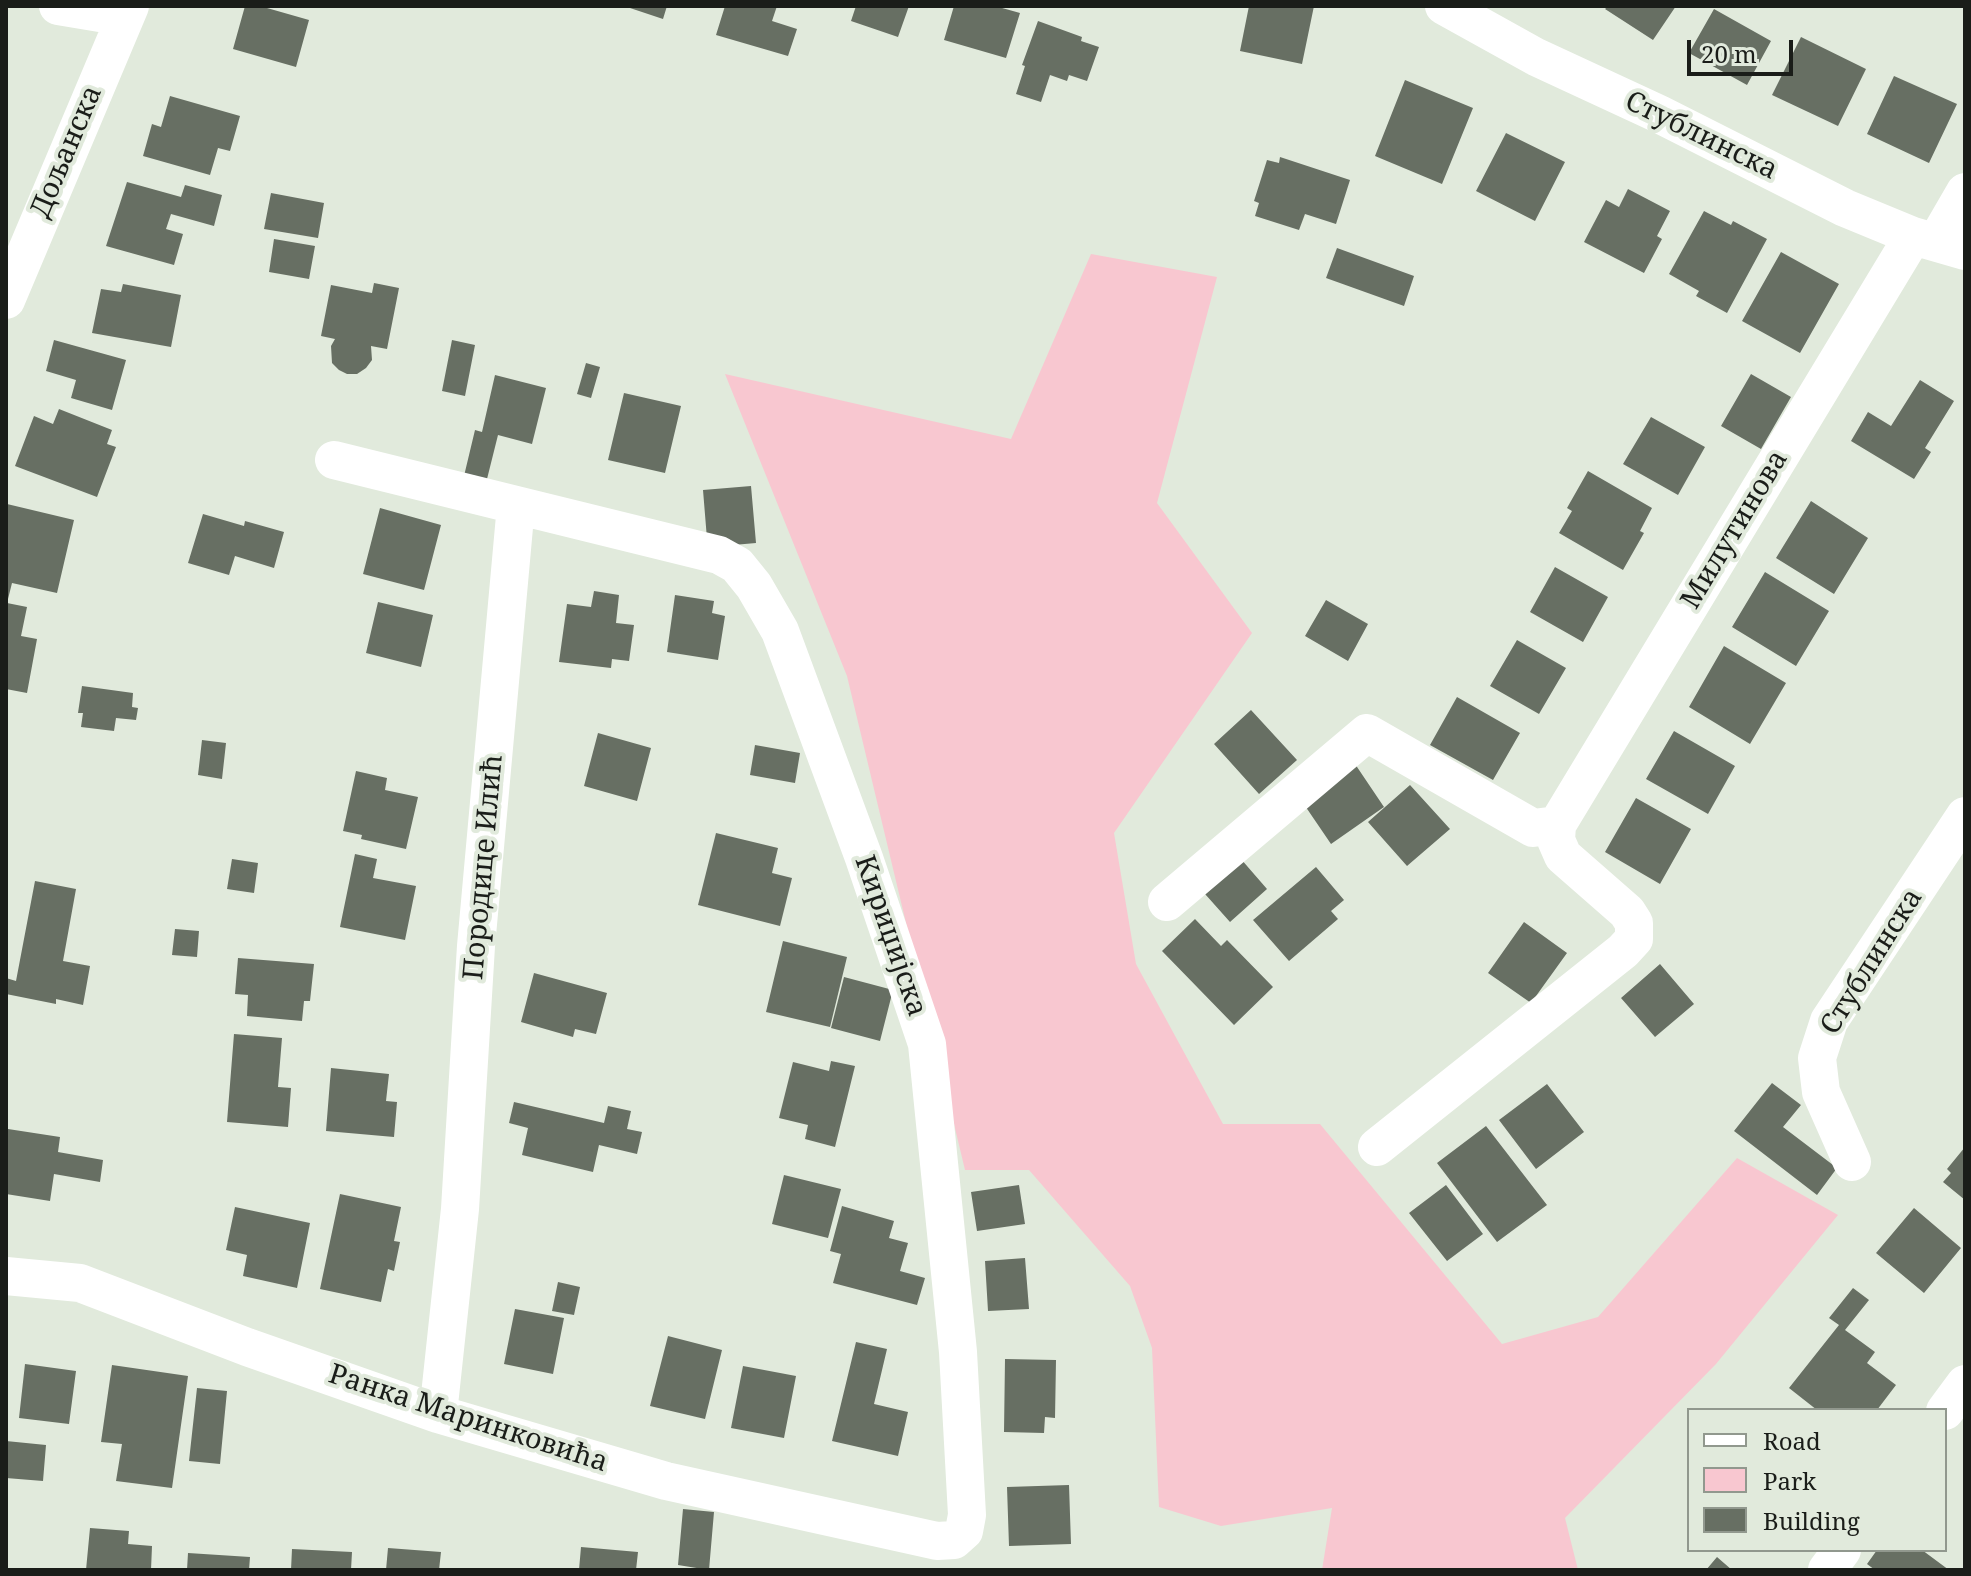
<!DOCTYPE html>
<html>
<head>
<meta charset="utf-8">
<style>
	body { margin:0 }
	#map { position:relative; width:1971px; height:1576px; overflow:hidden; background:#e1eadc; font-family:"Noto Serif",serif }
	canvas { display:block }
	.frame { position:absolute; inset:0; border:8px solid #1a1d19; pointer-events:none }
	.legend { position:absolute; left:1687px; top:1408px; width:260px; height:144px; box-sizing:border-box; background:#e1eadc; border:2px solid #91988e; margin:0; padding:10px 14px; list-style:none; font-size:24px; color:#1a1d19 }
	.legend li { display:flex; align-items:center; gap:16px; height:40px }
	.legend b { width:40px; border:2px solid #91988e }
	.scale { position:absolute; left:1687px; top:40px; width:106px; height:36px; box-sizing:border-box; border:4px solid #1a1d19; border-top:0; padding-left:10px; font-size:24px; line-height:28px; white-space:nowrap; color:#1a1d19; -webkit-text-stroke:6px #e1eadc; paint-order:stroke }
</style>
</head>
<body>
<div id="map">
<canvas width="1971" height="1576"></canvas>
<div class="frame"></div>
<ul class="legend">
<li><b style="height:10px;background:#fff"></b>Road</li>
<li><b style="height:22px;background:#f8c7d0"></b>Park</li>
<li><b style="height:22px;background:#676f63"></b>Building</li>
</ul>
<div class="scale">20 m</div>
</div>
<script>
const context = document.querySelector('canvas').getContext('2d');
context.lineJoin = 'round';
function fillPath(path, color) {
  context.fillStyle = color;
  context.fill(path, 'evenodd');
}
function shape(rows) {
  const path = new Path2D();
  for (const r of rows) {
    path.moveTo(r[0], r[1]);
    for (let i = 2; i < r.length; i += 2) path.lineTo(r[i], r[i + 1]);
  }
  return path;
}
function trace(path, color, width, dash) {
  context.strokeStyle = color;
  context.lineWidth = width;
  context.lineCap = dash ? 'butt' : 'round';
  context.setLineDash(dash || []);
  context.stroke(path);
}
function write(font, color, halo, rows, align = 'center') {
  context.font = font + ' "Noto Serif",serif';
  context.lineWidth = 8;
  context.setLineDash([]);
  context.textBaseline = 'middle';
  context.strokeStyle = halo;
  context.fillStyle = color;
  for (const [text, x, y, turn = 0] of rows) {
    context.save();
    context.translate(x, y);
    context.rotate((+turn || 0) * Math.PI / 180);
    context.textAlign = isNaN(turn) ? turn : align;
    if (halo) context.strokeText(text, 0, 0);
    context.fillText(text, 0, 0);
    context.restore();
  }
}
const green = shape([
	[1091,254,1217,277,1157,503,1252,633,1114,833,1136,964,1223,1124,1320,1124,1502,1344,1598,1317,1737,1158,1838,1215,1716,1364,1565,1518,1578,1570,1322,1570,1332,1508,1221,1526,1159,1507,1152,1348,1130,1286,1029,1170,965,1170,847,676,725,374,1011,439]
]);
const building = shape([
	[245,6,260,6,309,20,296,67,233,49],
	[624,6,667,6,663,19],
	[725,6,777,6,772,21,797,29,788,56,716,35],
	[856,6,909,6,898,37,851,21],
	[954,6,995,6,1020,13,1006,58,944,40],
	[1249,6,1314,6,1302,64,1240,51],
	[1608,6,1676,6,1653,40,1605,9],
	[1714,9,1771,41,1747,85,1689,53],
	[1038,21,1082,37,1081,41,1099,47,1087,81,1069,75,1067,81,1050,75,1041,102,1016,94,1025,66,1022,65],
	[1801,37,1866,69,1838,126,1772,95],
	[1894,76,1957,104,1929,163,1867,134],
	[1405,80,1473,108,1442,184,1375,156],
	[170,96,240,116,230,151,218,148,210,175,143,156,152,124,161,127],
	[1506,133,1565,162,1535,221,1476,191],
	[1280,157,1350,180,1336,224,1305,214,1299,230,1255,216,1259,203,1254,201,1267,160,1279,163],
	[127,182,181,197,185,185,222,195,214,226,171,214,166,229,183,234,174,265,106,246],
	[1628,189,1670,211,1657,236,1662,239,1644,273,1584,242,1606,200,1619,207],
	[271,193,324,203,318,238,264,229],
	[1704,211,1731,225,1733,221,1767,239,1727,313,1696,296,1699,291,1669,274],
	[274,239,315,246,309,279,269,272],
	[1337,248,1414,276,1404,306,1326,278],
	[1781,252,1839,284,1800,353,1742,321],
	[374,283,399,288,387,349,371,346,372,360,366,368,357,374,347,374,339,370,332,363,331,346,335,339,321,336,331,285,372,293],
	[123,284,181,295,171,347,92,333,101,289,121,292],
	[54,340,126,360,112,410,71,398,76,380,46,371],
	[452,340,475,345,465,396,442,391],
	[586,363,600,367,591,398,577,394],
	[1751,374,1791,397,1761,449,1721,426],
	[495,375,546,388,532,444,498,435,486,483,464,476,475,430,482,432],
	[1920,380,1954,401,1925,448,1931,452,1914,479,1851,441,1868,412,1891,426],
	[624,393,681,406,665,473,608,460],
	[59,409,112,430,107,444,116,447,97,497,15,466,34,416,53,424],
	[1651,417,1705,447,1678,495,1623,464],
	[1588,471,1652,508,1640,531,1644,533,1623,570,1559,533,1572,511,1567,508],
	[751,486,756,543,722,546,707,539,703,490],
	[1811,501,1868,538,1834,594,1776,558],
	[7,504,74,520,57,593,12,583,7,603,27,607,21,636,37,639,27,693,6,689],
	[380,508,441,525,424,590,363,574],
	[203,514,244,526,245,521,284,532,274,568,235,556,229,575,188,563],
	[1555,567,1608,597,1583,642,1530,612],
	[1765,572,1829,611,1796,666,1732,627],
	[594,591,619,595,616,623,634,625,629,661,612,659,611,668,559,662,567,604,591,607],
	[675,595,714,601,712,613,725,616,718,660,667,652],
	[1326,600,1368,624,1348,661,1305,636],
	[378,602,433,615,421,667,366,653],
	[1517,640,1566,668,1539,714,1490,686],
	[1724,646,1786,683,1750,744,1689,707],
	[82,686,133,693,132,707,138,708,136,720,116,718,114,731,81,727,83,713,78,713],
	[1457,697,1520,733,1493,780,1430,745],
	[1251,710,1297,760,1259,794,1214,744],
	[1674,731,1735,766,1708,814,1646,779],
	[598,733,651,748,637,801,584,786],
	[202,740,226,743,222,779,198,775],
	[755,745,800,753,795,783,750,775],
	[1353,761,1384,807,1331,844,1299,797],
	[356,771,387,778,385,790,418,797,406,849,361,839,362,835,343,831],
	[1410,785,1450,829,1407,866,1368,822],
	[1636,798,1691,829,1660,884,1605,852],
	[716,833,778,848,772,873,792,878,780,926,698,905],
	[1234,851,1267,889,1230,922,1197,885],
	[355,854,377,859,373,878,416,886,405,940,340,927],
	[232,859,258,863,254,893,227,889],
	[1316,867,1344,900,1331,911,1338,919,1289,961,1253,920],
	[35,881,76,889,63,961,90,966,83,1005,56,999,56,1004,6,994,6,978,16,981],
	[1195,919,1221,946,1227,940,1273,987,1234,1025,1162,951],
	[1524,922,1567,953,1531,1003,1488,973],
	[175,929,199,931,197,957,172,955],
	[783,941,847,957,830,1027,766,1012],
	[238,958,314,964,310,1001,304,1001,302,1021,247,1016,248,995,235,994],
	[1660,964,1694,1004,1655,1037,1621,998],
	[534,973,607,993,596,1034,575,1029,573,1037,521,1022],
	[844,977,893,990,880,1041,831,1028],
	[234,1034,282,1038,278,1087,291,1088,288,1127,227,1122],
	[831,1061,855,1066,835,1147,805,1139,808,1125,779,1118,793,1062,829,1071],
	[331,1068,389,1074,386,1101,397,1102,394,1137,326,1131],
	[1772,1083,1801,1105,1783,1127,1837,1168,1817,1195,1734,1131],
	[1547,1084,1584,1132,1536,1169,1499,1120],
	[514,1102,604,1123,608,1106,631,1111,627,1129,642,1132,637,1154,599,1145,593,1172,522,1155,528,1128,509,1123],
	[1486,1126,1547,1205,1497,1242,1437,1163],
	[8,1129,60,1137,58,1152,103,1160,100,1182,54,1174,50,1201,6,1194],
	[1965,1147,1965,1200,1943,1182,1951,1173,1947,1169],
	[784,1175,841,1189,828,1238,772,1224],
	[1019,1185,1025,1224,977,1231,971,1192],
	[1446,1185,1483,1234,1447,1261,1409,1213],
	[340,1194,401,1207,394,1241,400,1242,394,1271,388,1269,381,1302,320,1289],
	[842,1206,894,1221,889,1238,908,1243,900,1271,925,1278,917,1305,833,1283,841,1254,830,1251],
	[235,1207,310,1223,297,1288,243,1276,247,1255,226,1250],
	[1914,1208,1961,1248,1924,1293,1876,1253],
	[1025,1258,1029,1309,988,1311,985,1261],
	[558,1282,580,1287,574,1315,552,1311],
	[1853,1288,1869,1300,1845,1330,1875,1352,1867,1363,1896,1385,1877,1410,1817,1410,1789,1388,1839,1325,1829,1318],
	[515,1309,564,1318,553,1374,504,1364],
	[668,1336,722,1350,705,1419,650,1406],
	[856,1342,887,1349,874,1404,908,1412,898,1456,832,1441],
	[1005,1359,1056,1360,1055,1418,1045,1417,1044,1433,1004,1432],
	[25,1364,76,1371,69,1424,19,1418],
	[112,1365,188,1376,172,1488,116,1481,122,1444,101,1442],
	[743,1366,796,1376,784,1438,731,1428],
	[197,1388,227,1391,220,1464,189,1461],
	[6,1441,46,1445,43,1481,6,1478],
	[1069,1485,1071,1544,1009,1546,1007,1487],
	[683,1509,714,1512,709,1570,678,1565],
	[90,1528,129,1531,128,1544,152,1546,151,1570,86,1570],
	[581,1547,638,1552,636,1570,579,1570],
	[388,1548,441,1552,439,1570,386,1570],
	[292,1549,352,1552,351,1570,291,1570],
	[1877,1550,1922,1550,1949,1570,1875,1570,1867,1564],
	[188,1553,250,1557,249,1570,187,1570],
	[1717,1557,1732,1570,1706,1570]
]);
const minor = shape([
	[58,6,124,17],
	[1444,6,1536,57,1659,114,1845,208,1913,236,1965,251],
	[1936,242,1965,192],
	[6,300,130,6],
	[334,460,516,505,476,946,460,1209,438,1414],
	[1167,902,1367,733,1533,828,1557,825],
	[1377,1147,1623,951,1634,939,1634,923,1627,912,1563,856,1556,840,1557,825,1913,236],
	[1852,1162,1821,1092,1817,1058,1829,1021,1965,816],
	[6,1276,80,1283,247,1347,438,1414,666,1481,937,1541,954,1540,964,1531,967,1515,958,1352,927,1044,864,858,780,631,754,586,737,565,719,555,516,505],
	[1945,1411,1965,1384],
	[1827,1570,1842,1550]
]);
const streetNames = [
	["Стублинска",1701,136,26],
	["Дољанска",67,152,-67],
	["Милутинова",1735,530,-59],
	["Породице Илић",484,867,-85],
	["Кириџијска",890,936,71],
	["Стублинска",1872,962,-58],
	["Ранка Маринковића",468,1419,18]
];
fillPath(green, '#f8c7d0');
fillPath(building, '#676f63');
trace(minor, '#fff', 38);
write('28px', '#1a1d19', '#e1eadc', streetNames);
</script>
</body>
</html>
